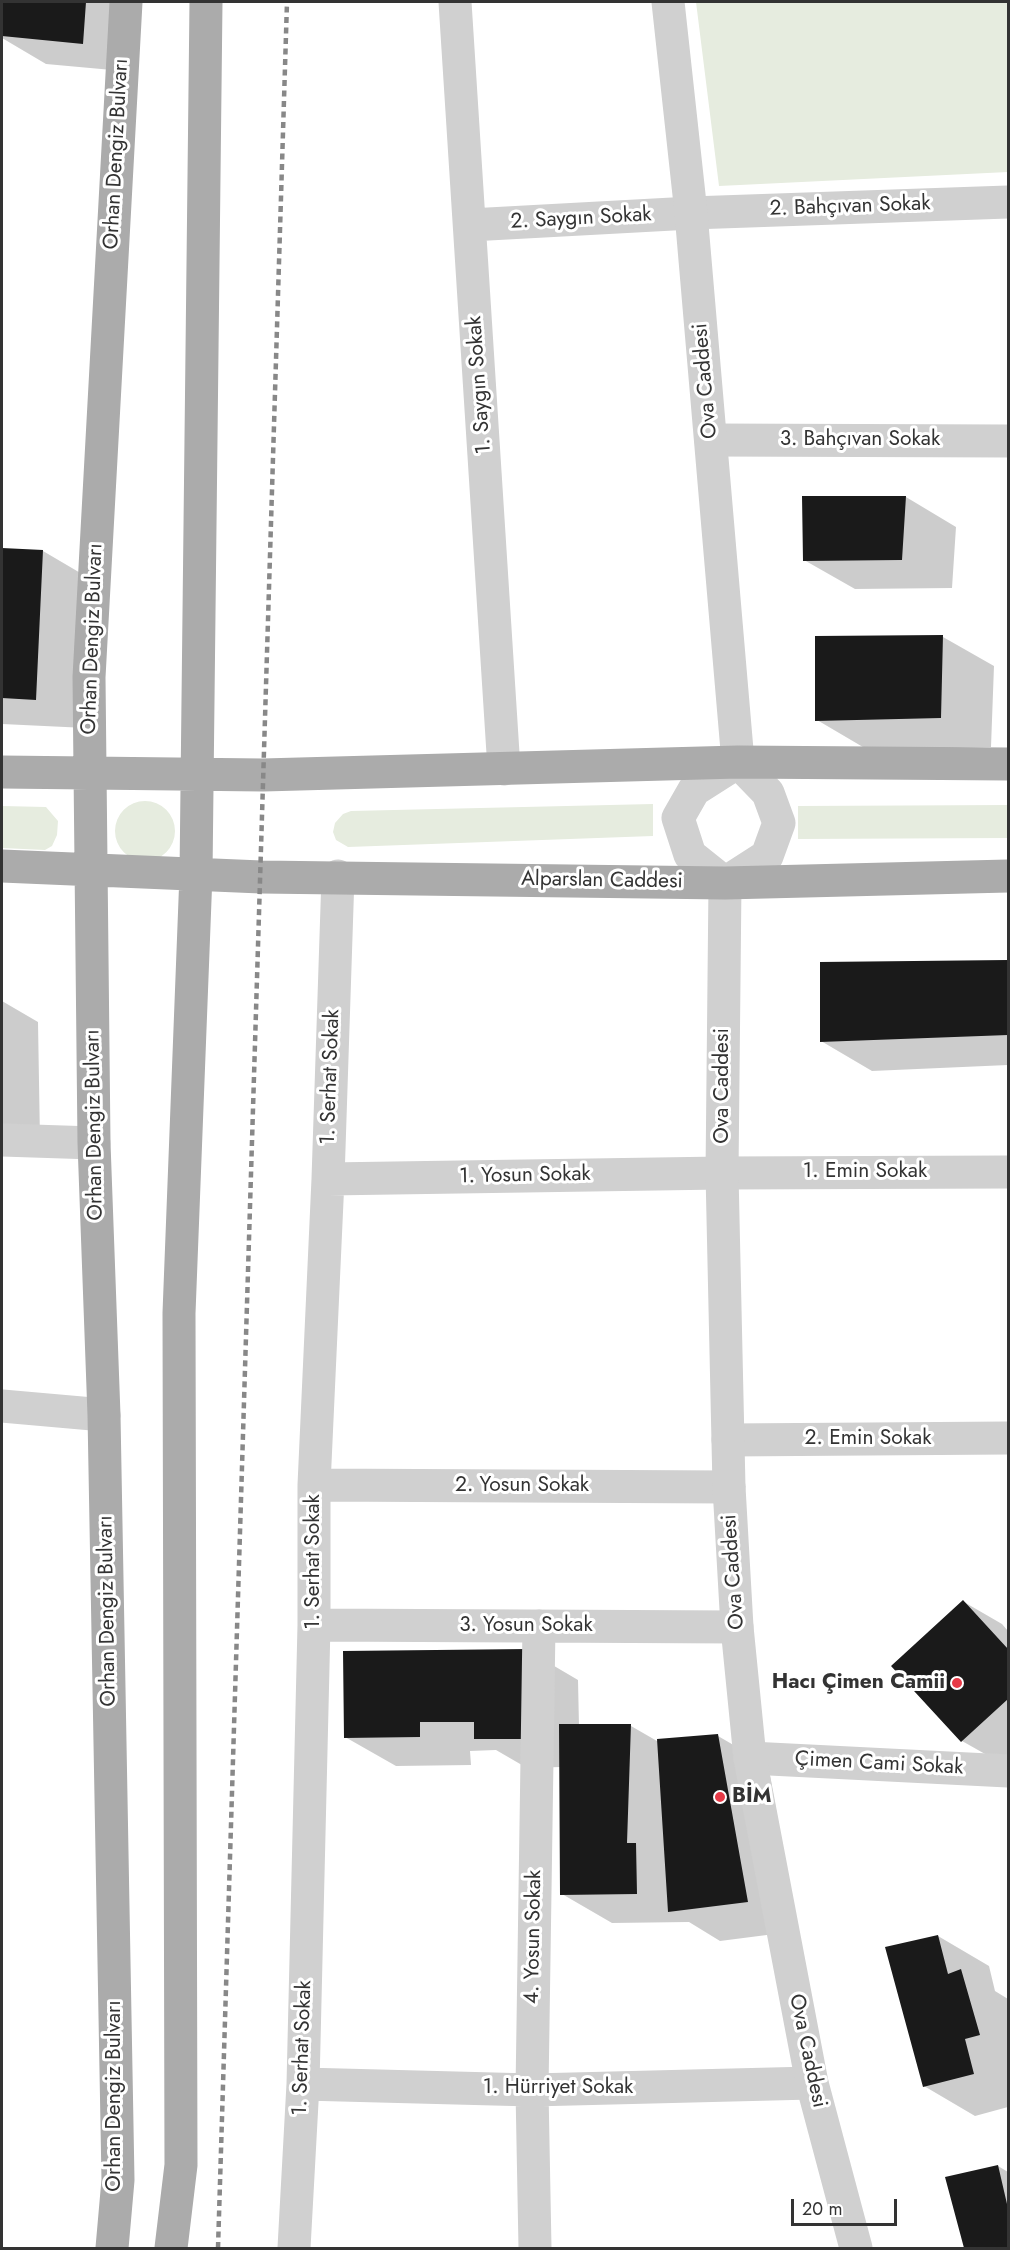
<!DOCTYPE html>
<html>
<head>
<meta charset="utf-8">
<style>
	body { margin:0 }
	#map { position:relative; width:1010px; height:2250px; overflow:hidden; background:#fff; font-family:Jost,sans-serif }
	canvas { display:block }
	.frame { position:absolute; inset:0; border:3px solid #333; pointer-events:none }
	.scale { position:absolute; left:791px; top:2199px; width:106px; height:27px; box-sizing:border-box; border:3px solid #333; border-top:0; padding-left:8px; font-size:18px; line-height:21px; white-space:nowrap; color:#333; -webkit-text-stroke:4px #fff; paint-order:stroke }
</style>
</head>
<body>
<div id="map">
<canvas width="1010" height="2250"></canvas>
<div class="frame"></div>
<div class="scale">20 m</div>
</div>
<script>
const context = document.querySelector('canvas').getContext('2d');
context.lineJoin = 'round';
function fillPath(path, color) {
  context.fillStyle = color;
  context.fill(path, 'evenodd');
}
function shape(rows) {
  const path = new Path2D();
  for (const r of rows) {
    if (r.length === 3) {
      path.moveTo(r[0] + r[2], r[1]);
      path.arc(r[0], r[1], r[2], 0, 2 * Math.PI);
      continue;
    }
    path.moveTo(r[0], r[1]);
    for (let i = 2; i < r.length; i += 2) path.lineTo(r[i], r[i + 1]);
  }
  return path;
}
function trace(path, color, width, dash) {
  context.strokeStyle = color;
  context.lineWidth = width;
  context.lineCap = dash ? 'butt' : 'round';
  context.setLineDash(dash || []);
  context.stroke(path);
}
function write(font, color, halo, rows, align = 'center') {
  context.font = font + ' Jost,sans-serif';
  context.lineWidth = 6;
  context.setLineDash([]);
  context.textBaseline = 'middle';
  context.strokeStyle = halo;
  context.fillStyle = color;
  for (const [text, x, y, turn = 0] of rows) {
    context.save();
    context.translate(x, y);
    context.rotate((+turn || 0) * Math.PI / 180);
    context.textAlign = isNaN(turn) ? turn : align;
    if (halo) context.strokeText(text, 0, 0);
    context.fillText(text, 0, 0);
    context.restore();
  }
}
const green = shape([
	[696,2,1008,2,1008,172,719,186],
	[145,831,30],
	[653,804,653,836,348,847,336,840,333,832,335,823,343,814,351,811],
	[1008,805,1008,838,798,839,798,806],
	[2,806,46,807,58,821,57,835,52,846,45,850,2,848]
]);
const shadow = shape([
	[2,2,138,2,134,72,46,64,2,38],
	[906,497,956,527,952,588,855,589,804,560],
	[2,549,43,551,94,581,86,728,2,724],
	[943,637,994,666,991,747,868,750,817,720],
	[1008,962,1008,1065,872,1071,821,1041,822,963],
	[2,1001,38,1022,40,1140,2,1141],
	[964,1602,1002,1624,1008,1631,1008,1756,1001,1763,962,1741],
	[527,1650,578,1680,579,1726,631,1726,657,1741,718,1736,768,1765,798,1931,720,1941,689,1922,612,1923,562,1894,561,1767,527,1768,496,1750,470,1751,471,1765,396,1766,345,1737],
	[938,1936,989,1966,995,1991,1008,1999,1008,2107,975,2116,924,2086],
	[998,2166,1008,2172,1008,2248,965,2248,946,2179]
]);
const building = shape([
	[2,2,86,2,83,44,2,36],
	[802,496,906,496,902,560,803,561],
	[2,548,43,550,36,700,2,698],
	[943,635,941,718,815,721,815,636],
	[1008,960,1008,1035,820,1042,820,962],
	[963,1600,1008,1649,1008,1699,961,1742,891,1666],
	[528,1649,529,1739,474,1739,474,1722,420,1722,420,1737,344,1738,343,1651],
	[559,1724,631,1724,627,1843,636,1843,637,1894,560,1895],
	[718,1734,748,1902,668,1912,657,1739],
	[938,1935,948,1974,961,1969,980,2035,965,2039,974,2074,923,2087,885,1947],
	[998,2165,1007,2204,1008,2204,1008,2248,964,2248,945,2177]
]);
const minor = shape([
	[455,2,504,769],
	[470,225,691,213,1008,202],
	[711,440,1008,441],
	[2,1140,94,1143],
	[328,1179,722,1173,1008,1172],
	[2,1406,104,1415],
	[728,1440,1008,1438],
	[314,1485,729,1487],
	[314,1625,737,1627],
	[750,1758,1008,1771],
	[303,2084,532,2090,812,2083],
	[294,2248,303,2084,314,1625,314,1485,328,1179,338,876],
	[535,2248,532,2090,539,1626]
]);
const tertiary = shape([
	[668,2,691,213,738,762,768,793,779,823,767,856,725,883],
	[725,883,722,1173,729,1487,737,1627,750,1758,812,2083,856,2248],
	[725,883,690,855,678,818,694,790,738,762]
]);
const primary = shape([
	[2,772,263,775,738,762,1008,764],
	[2,866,261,877,725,883,1008,876],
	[112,2248,118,2180,104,1415,94,1143,89,677,126,2],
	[171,2248,181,2165,179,1313,196,874,206,2]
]);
const rail = shape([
	[218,2248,287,2]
]);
const markers = [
	[957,1683,6,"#e63946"],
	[720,1797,6,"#e63946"]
];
const streetNames = [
	["Orhan Dengiz Bulvarı",117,154,-87],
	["2. Bahçıvan Sokak",850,207,-2],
	["2. Saygın Sokak",581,219,-3],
	["Ova Caddesi",706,381,-95],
	["1. Saygın Sokak",480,385,-94],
	["3. Bahçıvan Sokak",860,440],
	["Orhan Dengiz Bulvarı",93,639,-88],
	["Alparslan Caddesi",602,881,1],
	["1. Serhat Sokak",331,1077,-88],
	["Ova Caddesi",723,1086,-90],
	["Orhan Dengiz Bulvarı",95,1125,-91],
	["1. Emin Sokak",865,1172],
	["1. Yosun Sokak",525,1176,-1],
	["2. Emin Sokak",868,1439],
	["2. Yosun Sokak",522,1486],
	["1. Serhat Sokak",314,1562,-90],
	["Ova Caddesi",734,1572,-94],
	["Orhan Dengiz Bulvarı",108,1611,-91],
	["3. Yosun Sokak",526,1626],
	["Çimen Cami Sokak",879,1764,3],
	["4. Yosun Sokak",534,1937,-89],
	["1. Serhat Sokak",303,2048,-88],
	["Ova Caddesi",807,2051,78],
	["1. Hürriyet Sokak",558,2088],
	["Orhan Dengiz Bulvarı",115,2096,-90]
];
const poiNames = [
	["Hacı Çimen Camii",945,1683],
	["BİM",732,1797,"left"]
];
fillPath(green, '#e6ecdf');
fillPath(shadow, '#0003');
fillPath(building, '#1a1a1a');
trace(minor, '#d0d0d0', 33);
trace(tertiary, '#d0d0d0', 33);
trace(primary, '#ababab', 33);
trace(rail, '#888', 4.5, [6, 4.5]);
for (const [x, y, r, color] of markers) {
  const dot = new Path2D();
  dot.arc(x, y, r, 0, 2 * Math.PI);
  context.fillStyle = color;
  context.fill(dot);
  trace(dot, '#fff', 2);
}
write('21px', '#333', '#fff', streetNames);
write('bold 21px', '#333', '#fff', poiNames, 'right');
</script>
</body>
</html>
